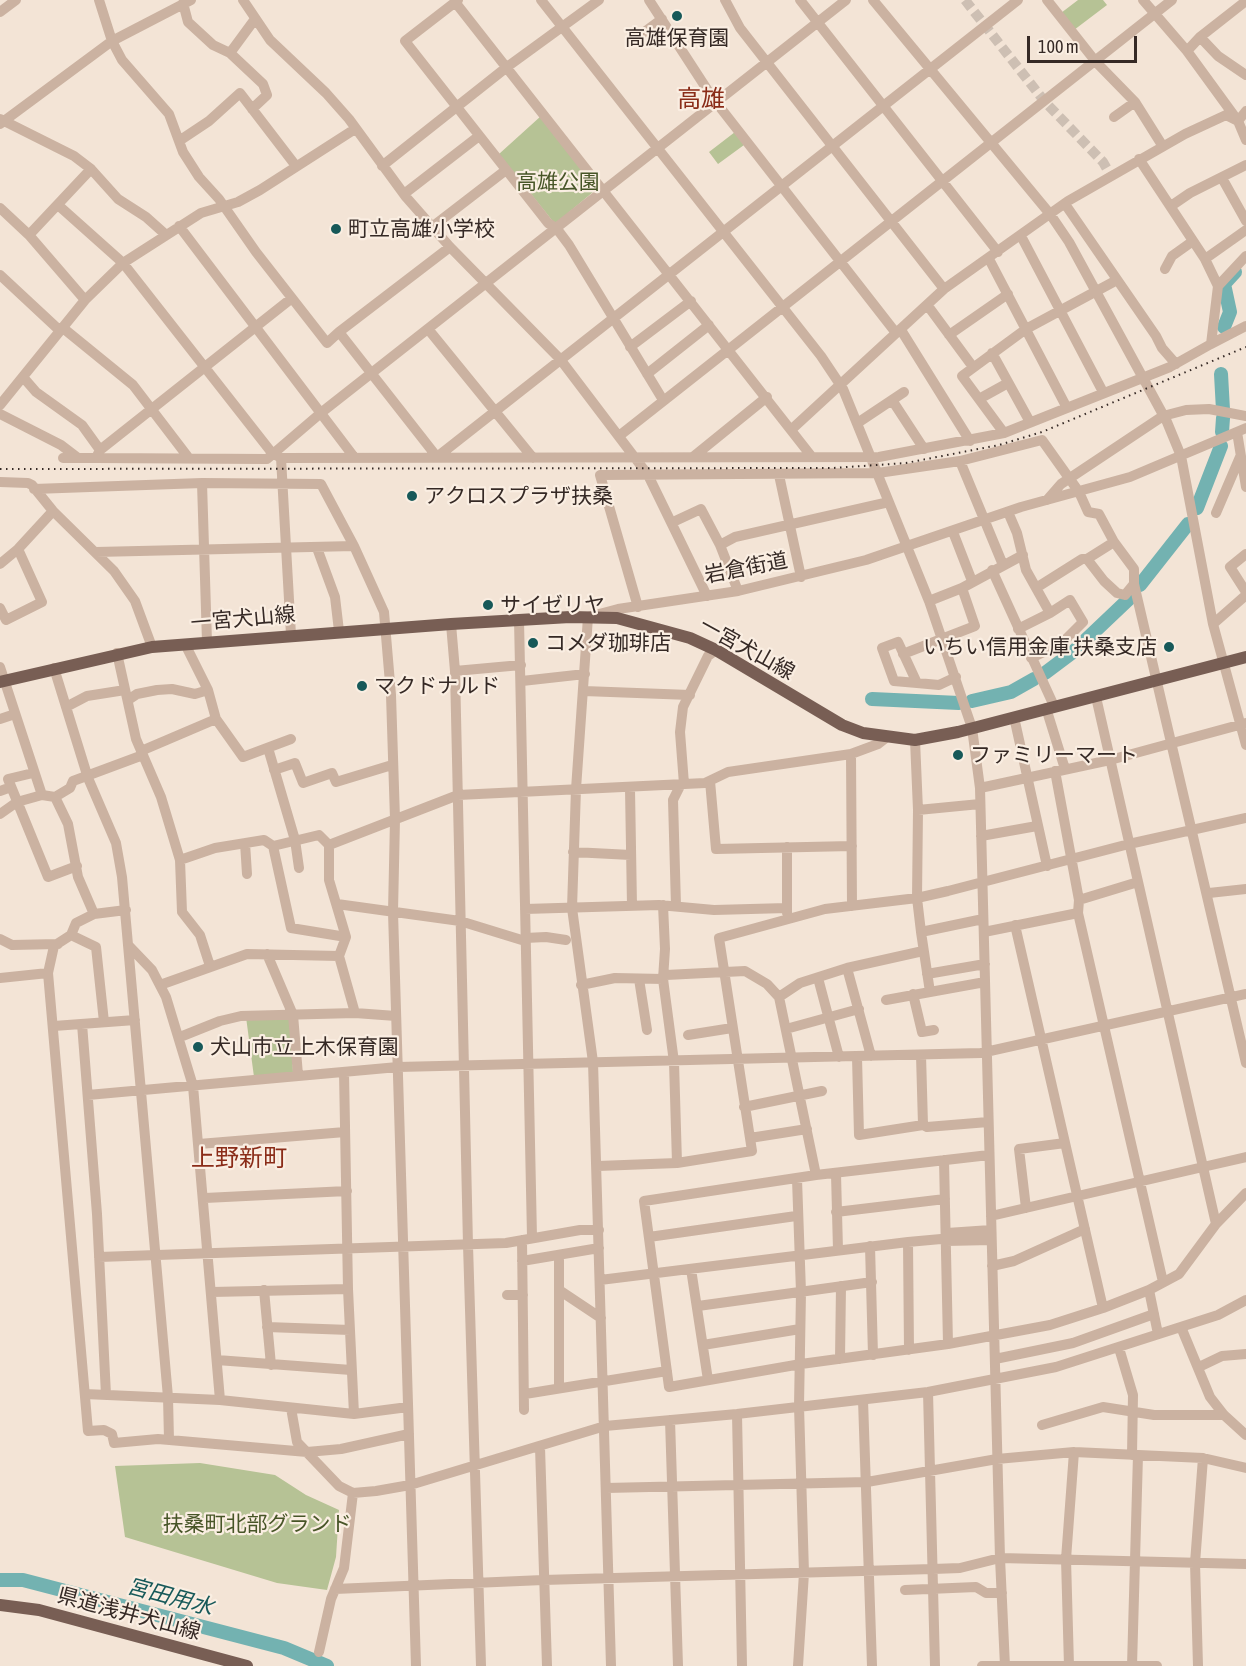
<!DOCTYPE html>
<html>
<head>
<meta charset="utf-8">
<style>
	body { margin:0 }
	#map { position:relative; width:1246px; height:1666px; overflow:hidden; background:#f3e4d6; font-family:"Asap Condensed",sans-serif }
	canvas { display:block }
	.scale { position:absolute; left:1027px; top:36px; width:110px; height:27px; box-sizing:border-box; border:3px solid #352925; border-top:0; padding-left:8px; font-size:18px; line-height:21px; white-space:nowrap; color:#352925; -webkit-text-stroke:4px #faeee2; paint-order:stroke }
</style>
</head>
<body>
<div id="map">
<canvas width="1246" height="1666"></canvas>
<div class="scale">100 m</div>
</div>
<script>
const context = document.querySelector('canvas').getContext('2d');
context.lineJoin = 'round';
function fillPath(path, color) {
  context.fillStyle = color;
  context.fill(path, 'evenodd');
}
function shape(rows) {
  const path = new Path2D();
  for (const r of rows) {
    path.moveTo(r[0], r[1]);
    for (let i = 2; i < r.length; i += 2) path.lineTo(r[i], r[i + 1]);
  }
  return path;
}
function trace(path, color, width, dash) {
  context.strokeStyle = color;
  context.lineWidth = width;
  context.lineCap = dash ? 'butt' : 'round';
  context.setLineDash(dash || []);
  context.stroke(path);
}
function write(font, color, halo, rows, align = 'center') {
  context.font = font + ' "Asap Condensed","Noto Sans JP",sans-serif';
  context.lineWidth = 4.5;
  context.setLineDash([]);
  context.textBaseline = 'middle';
  context.strokeStyle = halo;
  context.fillStyle = color;
  for (const [text, x, y, turn = 0] of rows) {
    context.save();
    context.translate(x, y);
    context.rotate((+turn || 0) * Math.PI / 180);
    context.textAlign = isNaN(turn) ? turn : align;
    if (halo) context.strokeText(text, 0, 0);
    context.fillText(text, 0, 0);
    context.restore();
  }
}
const green = shape([
	[1078,0,1103,0,1107,5,1074,30,1061,13],
	[541,116,599,187,555,224,499,154],
	[735,132,744,145,718,164,709,152],
	[246,1017,290,1020,293,1072,254,1077],
	[200,1463,275,1475,306,1495,339,1510,336,1557,327,1590,277,1583,125,1537,115,1466]
]);
const river = shape([
	[1224,327,1230,312,1224,284,1235,272],
	[1221,374,1223,410],
	[1222,432,1223,418],
	[1197,508,1221,446],
	[1140,585,1188,524],
	[1045,673,1073,652,1132,596],
	[872,699,959,703],
	[972,701,1011,692,1034,679],
	[0,1580,23,1580,284,1648,327,1666]
]);
const minorTunnel = shape([
	[965,0,1045,102,1103,162,1111,176]
]);
const minor = shape([
	[99,0,112,41,122,60,169,114,183,152,199,177,219,199,256,252,327,343,339,332],
	[243,0,270,40,326,93,349,119,406,197,450,247,560,359,648,475,707,596],
	[458,0,405,41,548,223,557,229,569,245,663,400],
	[541,0,821,356,843,389,929,601,972,728,980,788,1000,1558,1005,1666],
	[649,0,712,97,896,333],
	[725,0,740,28,944,289],
	[800,0,998,252],
	[873,0,1050,214,1069,242,1167,422,1181,456,1213,624,1246,745],
	[1047,0,1096,62,1135,102,1162,145],
	[1143,0,1187,51,1238,121,1246,140],
	[455,2,812,457],
	[183,3,188,22,213,45,230,53,263,84,267,95,252,109],
	[0,12,16,0],
	[639,36,662,19],
	[1200,37,1218,56,1246,75],
	[1187,51,1200,37,1246,1],
	[230,53,255,19],
	[1114,117,1135,102],
	[0,119,74,156,91,169,118,199,146,217,165,234],
	[1238,121,1246,111],
	[0,124,112,41,191,0],
	[179,141,209,121,240,93,296,166],
	[382,166,507,67,599,0],
	[1222,178,1246,221],
	[404,194,479,136],
	[1065,204,1156,336,1162,348,1176,364],
	[58,205,123,263,272,453,281,458,879,457,1004,433,1170,367,1211,344,1218,286,1205,259,1139,159],
	[1171,206,1190,193,1246,165],
	[0,208,29,235,85,300],
	[179,226,354,457],
	[432,227,506,170],
	[29,235,91,169],
	[1021,236,1103,392],
	[989,259,1067,408],
	[1205,259,1246,230],
	[1165,269,1172,256,1193,241],
	[0,275,57,328,63,328,133,385,188,457],
	[1218,286,1246,256],
	[292,298,100,450,96,458,267,459,322,412,846,0],
	[928,306,973,367],
	[428,329,533,458],
	[901,330,970,441],
	[949,335,1008,294],
	[1211,344,1246,326],
	[630,347,691,301],
	[992,353,1030,422],
	[647,374,709,325],
	[23,377,36,392,82,425,100,450],
	[979,399,1008,383],
	[892,400,924,449],
	[0,405,85,300,123,263,201,213,238,202,260,190,355,129],
	[0,414,61,445,78,458],
	[859,422,904,392],
	[792,429,944,289,1068,201,1185,134,1226,115,1238,121],
	[1237,432,1246,487],
	[1004,433,962,376,1026,329,1117,280],
	[619,436,1172,0],
	[437,457,1018,0],
	[437,457,339,332,450,247],
	[693,457,767,397],
	[63,458,96,458],
	[281,458,291,635],
	[960,461,1003,565],
	[779,475,801,577],
	[0,482,28,483,32,485,53,511,114,571,135,601,152,647],
	[202,483,207,642],
	[34,489,202,483,321,484,354,546,384,612,391,695,395,819,393,912,416,1666],
	[1047,500,1061,484,1163,416,1186,410,1209,409,1246,416],
	[1008,512,1017,533,1026,570,1050,613],
	[1216,513,1240,457],
	[673,522,701,509,720,545,738,591],
	[953,532,972,581],
	[1114,542,1087,559,1104,581,1117,593,1125,595,1134,584],
	[720,545,735,537,889,502],
	[317,548,335,597,339,631],
	[96,552,354,546],
	[1246,554,1230,567,1246,592],
	[0,564,18,549,53,511],
	[992,570,1054,706],
	[1036,588,1082,559,1087,559],
	[929,601,962,588,1023,555],
	[638,607,600,475,878,473,960,461,1042,440,1079,492,1088,512,1099,514,1114,542,1134,569,1134,584,1246,1063],
	[0,608,6,620,42,602,18,549],
	[519,620,532,1237],
	[451,624,455,671,468,1245,481,1666],
	[1213,624,1246,595],
	[1018,629,1050,613,1070,600,1083,622,1061,644,1031,658],
	[185,644,208,690,216,719,243,757,291,739],
	[117,653,136,739,161,797,180,860,182,912,200,935,210,966],
	[903,654,975,626,962,588],
	[0,667,42,795,55,797,68,824,78,877,94,914],
	[54,668,88,778,116,843,122,877,168,1397,169,1440],
	[455,671,521,665],
	[522,681,585,674],
	[917,683,898,642,882,648,894,681,917,683,939,685,956,677],
	[584,691,690,695],
	[128,700,137,694,157,690,172,689,195,694,208,690],
	[66,707,87,696,125,690],
	[1046,708,1065,769],
	[1014,717,1047,866],
	[0,719,15,714],
	[915,740,918,810,917,898,921,932,983,919],
	[268,748,295,840,299,868],
	[141,751,216,719],
	[851,754,852,906],
	[274,770,295,763,303,783,332,773,336,782,392,765],
	[1055,771,1079,900,1078,913,1163,1282],
	[33,773,8,779,48,877,77,866],
	[710,781,716,849,852,846],
	[684,784,680,732,683,707,708,656,716,650],
	[980,788,1110,760,1246,723],
	[630,789,632,906],
	[0,791,11,787],
	[55,797,70,788,73,781,143,755],
	[918,810,980,804],
	[0,814,17,802,42,795],
	[981,836,1037,826],
	[245,843,247,874],
	[329,845,458,795,705,783,728,772,851,754,878,744,887,737],
	[273,846,291,928,346,937],
	[787,847,787,913],
	[573,852,631,855],
	[180,860,215,848,264,840,273,846,319,835,329,845,329,880,346,937,339,956,355,1013],
	[1209,893,1246,889],
	[1079,900,1138,882],
	[337,904,460,921,525,941],
	[663,905,665,949,663,979,674,1062,677,1163],
	[676,906,673,800,681,784],
	[525,909,659,905,714,910,787,908],
	[126,910,94,914,76,923,71,935,54,946,48,973,88,1431,104,1430,112,1434,114,1443,158,1439,307,1452,341,1449,409,1434],
	[1015,925,1103,1308],
	[921,932,930,992],
	[984,932,1078,913],
	[71,935,96,947,104,1022],
	[525,938,546,937,566,940],
	[0,939,12,945,58,944],
	[129,946,152,970,166,997,193,1086,220,1400],
	[267,954,293,1015,298,1075],
	[847,968,871,1056],
	[927,974,985,964],
	[0,978,48,973],
	[818,978,839,1057],
	[639,979,647,1030],
	[160,985,247,954,339,956],
	[581,985,615,978,663,979,666,975,745,971,767,984,779,997,816,1175],
	[913,994,922,1032,934,1030],
	[779,997,800,983,847,968,923,951],
	[886,1000,985,982],
	[82,1024,97,1214,106,1395],
	[54,1026,135,1020],
	[786,1029,859,1009],
	[688,1035,732,1028],
	[180,1037,220,1021,241,1016,355,1013,396,1016],
	[921,1055,923,1125],
	[857,1057,859,1135,923,1125,927,1127,988,1122],
	[344,1072,348,1289,354,1414],
	[88,1095,398,1067,981,1053,1246,994],
	[744,1107,822,1091],
	[750,1138,807,1129],
	[199,1144,345,1132],
	[989,1155,816,1175,644,1201,669,1387,801,1364,948,1344,1050,1325,1103,1308,1149,1290,1179,1274,1216,1224,1246,1193],
	[944,1160,948,1344],
	[598,1166,677,1163,752,1151,719,938,825,909,917,898,948,891,1129,844,1246,818],
	[836,1174,838,1250],
	[797,1179,801,1292,799,1406,804,1573,798,1666],
	[205,1198,347,1191],
	[1026,1208,1019,1149,1065,1143],
	[836,1212,945,1199],
	[991,1216,1203,1167,1096,697],
	[1216,1224,1203,1167,1246,1157],
	[947,1233,991,1230],
	[649,1237,796,1216],
	[522,1240,524,1410],
	[908,1242,909,1350],
	[870,1246,873,1355],
	[559,1256,559,1388],
	[99,1257,506,1243,580,1230,599,1230],
	[522,1261,599,1248],
	[992,1266,1014,1261,1085,1229],
	[691,1269,708,1380],
	[600,1280,908,1242,941,1239,946,1241,991,1240],
	[264,1290,271,1365],
	[559,1290,601,1318],
	[1149,1290,1158,1334],
	[212,1292,348,1289],
	[507,1295,523,1295],
	[698,1306,872,1282],
	[267,1327,350,1330],
	[1181,1327,1210,1397,1224,1415,1246,1435],
	[703,1345,800,1329],
	[1119,1348,1133,1395,1132,1455],
	[840,1359,841,1286],
	[995,1359,1073,1343,1154,1314],
	[217,1360,351,1370],
	[1199,1367,1222,1356,1246,1354],
	[928,1392,935,1666],
	[85,1394,220,1400,354,1414,408,1407],
	[525,1394,667,1371],
	[863,1400,872,1666],
	[291,1408,297,1442,339,1486,353,1493,376,1491,410,1485,605,1426,737,1414,928,1392,1056,1367,1218,1315,1246,1300],
	[737,1414,742,1666],
	[670,1420,678,1666],
	[1042,1425,1103,1407,1154,1415,1224,1415],
	[540,1447,547,1666],
	[606,1488,867,1482,997,1459,1074,1452,1203,1458,1246,1468],
	[335,1589,543,1580,933,1569,960,1568,1000,1558,1246,1564],
	[905,1590,976,1587,986,1593,1002,1593],
	[319,1652,331,1599,344,1568,353,1493],
	[611,1666,593,1062,572,908,576,789,588,617,618,609,738,591,866,560,1021,507,1130,477,1246,428],
	[982,1666,1157,1666],
	[1069,1666,1066,1559,1074,1452],
	[1132,1666,1138,1455],
	[1198,1666,1195,1563,1203,1458]
]);
const major = shape([
	[0,682,152,647,451,624,570,617,617,618,690,638,716,650,842,725,863,733,915,740,958,732,1246,657],
	[0,1605,39,1610,247,1666]
]);
const rail = shape([
	[0,469,833,468,906,463,999,445,1042,432,1246,347]
]);
const markers = [
	[677,16,6,"#175959"],
	[336,229,6,"#175959"],
	[412,496,6,"#175959"],
	[488,605,6,"#175959"],
	[533,643,6,"#175959"],
	[1169,647,6,"#175959"],
	[362,686,6,"#175959"],
	[958,755,6,"#175959"],
	[198,1047,6,"#175959"]
];
const poiNames = [
	["高雄保育園",677,38,"center"],
	["町立高雄小学校",348,229],
	["アクロスプラザ扶桑",424,496],
	["サイゼリヤ",500,605],
	["コメダ珈琲店",545,643],
	["いちい信用金庫 扶桑支店",1157,647,"right"],
	["マクドナルド",374,686],
	["ファミリーマート",970,755],
	["犬山市立上木保育園",210,1047]
];
const parkNames = [
	["高雄公園",558,182],
	["扶桑町北部グランド",257,1524]
];
const streetNames = [
	["岩倉街道",746,568,-11],
	["一宮犬山線",243,619,-5],
	["一宮犬山線",747,649,29],
	["県道浅井犬山線",129,1614,15]
];
const waterNames = [
	["宮田用水",170,1597,15]
];
const quarterNames = [
	["高雄",701,99],
	["上野新町",239,1158]
];
fillPath(green, '#b6c295');
trace(river, '#73b2b1', 14);
trace(minorTunnel, '#cdbfb3', 10, [10, 5]);
trace(minor, '#cbb2a1', 10);
trace(major, '#785e54', 12);
trace(rail, '#352925', 2, [1.5, 4.5]);
for (const [x, y, r, color] of markers) {
  const dot = new Path2D();
  dot.arc(x, y, r, 0, 2 * Math.PI);
  context.fillStyle = color;
  context.fill(dot);
  trace(dot, '#faeee2', 2);
}
write('21px', '#352925', '#faeee2', poiNames, 'left');
write('21px', '#475527', '#faeee2', parkNames);
write('21px', '#352925', '#faeee2', streetNames);
write('italic 22px', '#175959', '#faeee2', waterNames);
write('24px', '#8a2c18', '#faeee2', quarterNames);
</script>
</body>
</html>
